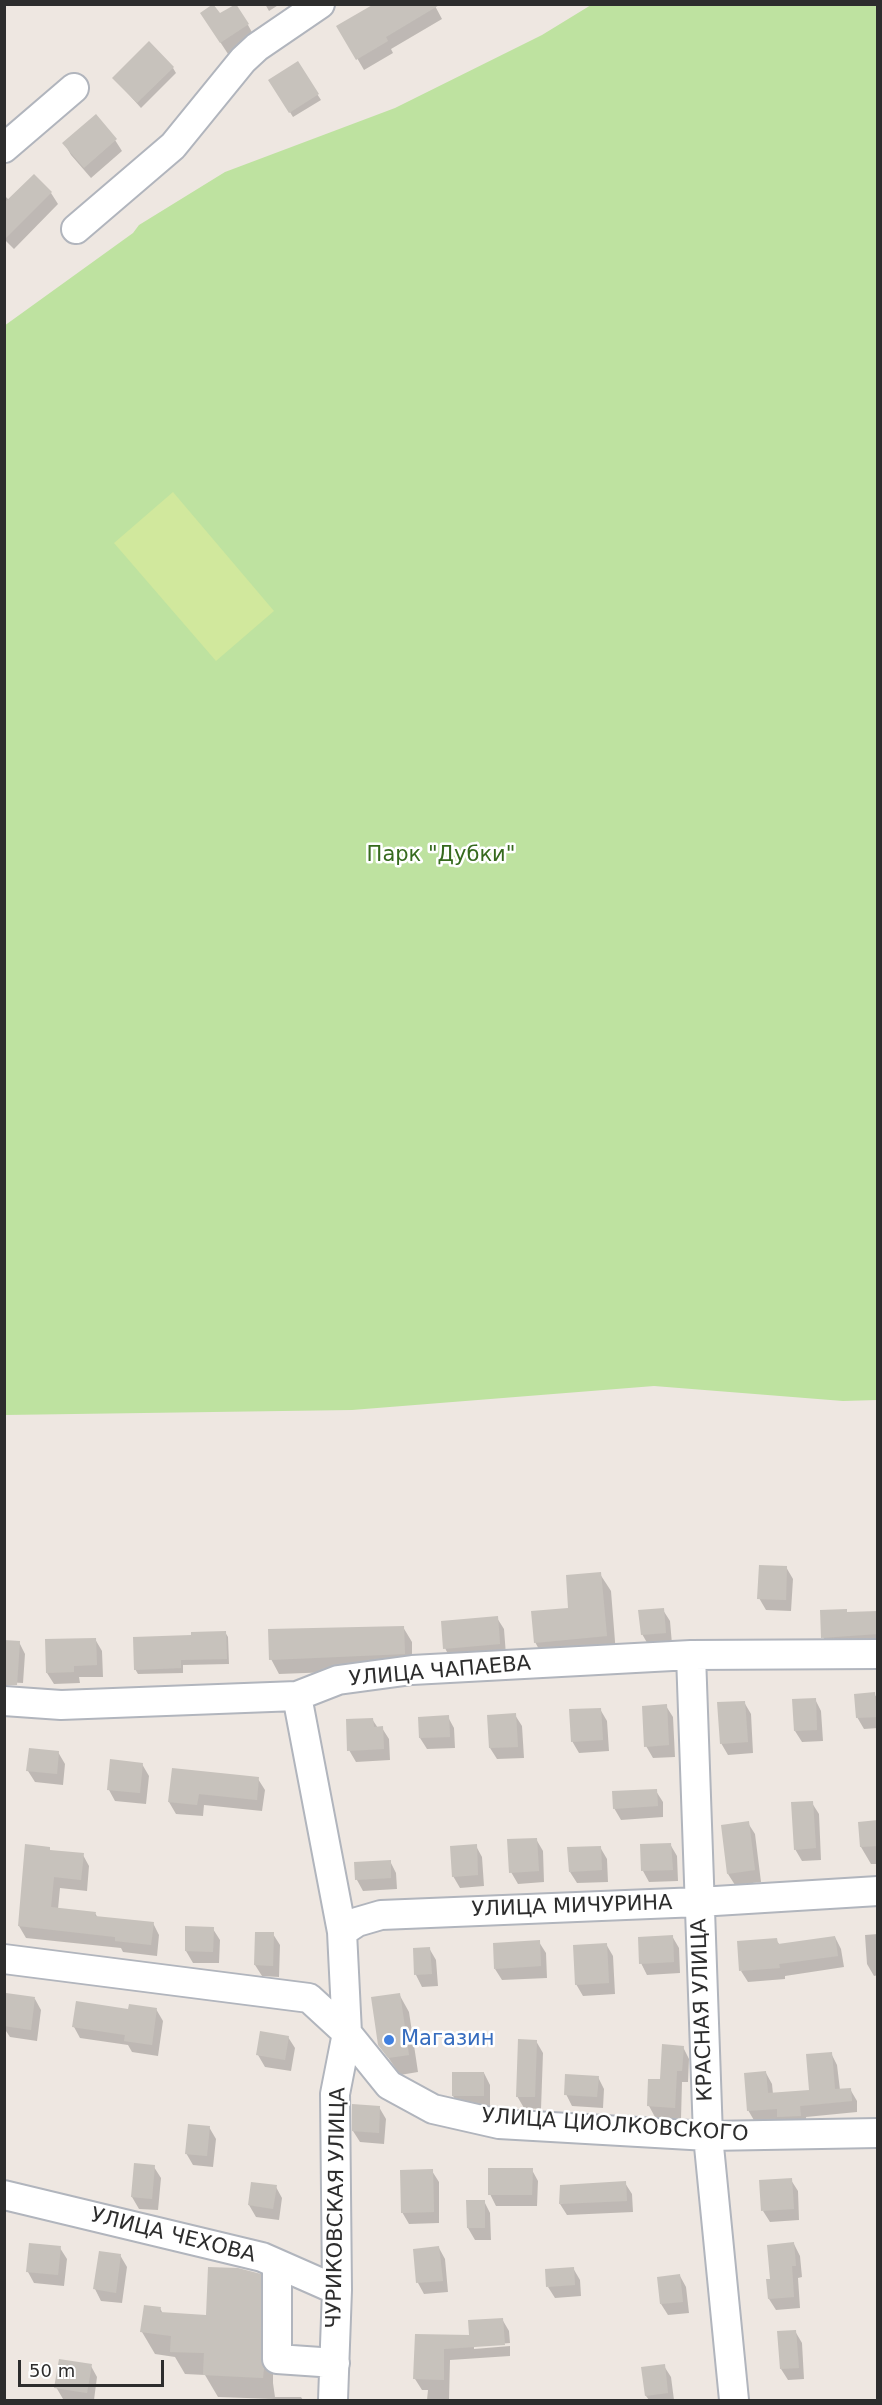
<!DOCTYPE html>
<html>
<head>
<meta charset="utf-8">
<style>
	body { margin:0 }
	#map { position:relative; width:882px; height:2405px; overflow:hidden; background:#eee7e1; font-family:"DejaVu Sans",sans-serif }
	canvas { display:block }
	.frame { position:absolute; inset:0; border:6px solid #2d2d2d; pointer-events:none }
	.scale { position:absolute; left:18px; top:2360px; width:146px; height:27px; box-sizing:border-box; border:3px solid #2d2d2d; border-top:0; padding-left:8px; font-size:18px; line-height:21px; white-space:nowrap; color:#2d2d2d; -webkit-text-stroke:4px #fff; paint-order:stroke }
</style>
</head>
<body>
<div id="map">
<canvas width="882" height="2405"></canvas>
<div class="frame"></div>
<div class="scale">50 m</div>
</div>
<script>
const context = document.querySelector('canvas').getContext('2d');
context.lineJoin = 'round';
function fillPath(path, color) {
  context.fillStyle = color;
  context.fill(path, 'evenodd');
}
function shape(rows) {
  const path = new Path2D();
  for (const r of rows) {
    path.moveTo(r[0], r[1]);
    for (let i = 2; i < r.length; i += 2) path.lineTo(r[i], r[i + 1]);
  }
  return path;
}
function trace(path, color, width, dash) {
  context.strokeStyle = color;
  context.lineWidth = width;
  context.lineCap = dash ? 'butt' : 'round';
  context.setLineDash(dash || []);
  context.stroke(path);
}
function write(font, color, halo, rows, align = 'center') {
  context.font = font + ' "DejaVu Sans",sans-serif';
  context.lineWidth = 5;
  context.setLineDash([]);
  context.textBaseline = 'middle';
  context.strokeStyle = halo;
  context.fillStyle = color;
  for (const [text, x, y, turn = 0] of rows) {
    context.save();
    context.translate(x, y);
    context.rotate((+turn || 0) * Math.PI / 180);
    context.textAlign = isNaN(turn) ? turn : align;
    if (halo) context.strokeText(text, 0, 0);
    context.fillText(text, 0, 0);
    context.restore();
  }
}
const green = shape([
	[591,5,877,5,877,1400,843,1401,654,1386,352,1410,5,1415,4,326,133,233,139,225,225,172,395,108,542,35]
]);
const pitch = shape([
	[173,492,274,611,216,661,114,543]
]);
const shadow = shape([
	[265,4,280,4,269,11],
	[434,4,442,19,391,49,393,53,364,70,339,27],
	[219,16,248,25,254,36,228,54,209,25],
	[297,63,321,100,293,117,270,80],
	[173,68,176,73,141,108,114,78],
	[115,140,122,151,91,178,71,155,64,143],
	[51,193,58,204,14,249,4,239,4,195,9,200],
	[786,1567,793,1579,791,1611,766,1610,759,1598],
	[600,1574,611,1591,616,1654,545,1660,535,1642,570,1609],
	[663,1610,670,1621,672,1644,649,1646,642,1634],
	[822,1612,878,1612,878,1645,829,1648,823,1637],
	[497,1618,504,1629,506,1655,451,1660,445,1648],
	[403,1627,412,1642,412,1669,279,1674,271,1659],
	[225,1632,228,1637,229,1664,183,1665,183,1673,138,1674,135,1669,192,1637],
	[95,1639,102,1651,103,1677,79,1677,80,1683,54,1684,47,1673],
	[19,1642,25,1654,23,1683,4,1682],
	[874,1694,878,1699,878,1728,864,1729,857,1717],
	[815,1699,821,1711,823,1741,802,1742,795,1731],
	[744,1702,751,1714,753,1753,728,1755,721,1743],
	[666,1706,673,1717,675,1757,653,1758,646,1746],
	[600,1709,607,1721,609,1751,579,1753,572,1741],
	[515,1715,522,1726,524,1758,497,1759,490,1748],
	[448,1717,454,1728,455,1748,427,1749,420,1738],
	[372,1719,378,1728,382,1728,389,1739,390,1760,356,1762,349,1750],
	[58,1752,65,1764,63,1785,35,1782,28,1771],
	[142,1764,149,1776,146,1804,115,1801,109,1790],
	[173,1770,258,1779,265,1790,262,1811,204,1805,203,1816,176,1814,169,1802],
	[656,1791,663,1802,663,1817,621,1820,614,1808],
	[812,1803,819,1814,821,1860,802,1861,795,1849],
	[878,1822,878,1864,871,1864,861,1847,859,1823],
	[748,1823,755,1834,761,1882,735,1885,728,1874],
	[536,1839,543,1851,544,1882,518,1884,511,1872],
	[670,1844,677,1856,678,1881,649,1882,643,1871,641,1846],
	[476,1846,482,1857,484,1886,460,1888,453,1876],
	[600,1847,607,1859,608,1882,577,1883,570,1872],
	[49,1848,51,1852,83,1855,89,1866,87,1891,60,1888,58,1909,95,1913,98,1918,153,1923,159,1935,157,1956,123,1952,121,1948,26,1938,19,1926],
	[390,1861,396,1873,397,1889,363,1891,357,1880,356,1863],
	[213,1929,220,1940,219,1963,193,1963,186,1951],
	[273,1934,280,1945,279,1977,262,1976,255,1965],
	[878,1934,878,1975,874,1976,867,1964,865,1935],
	[672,1936,679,1948,680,1973,647,1975,641,1963],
	[835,1937,841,1949,844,1967,785,1976,785,1979,748,1982,741,1971,776,1940,780,1945],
	[539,1942,546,1953,547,1978,502,1980,495,1969],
	[606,1944,613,1956,615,1994,583,1996,576,1984],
	[429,1948,436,1960,438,1986,422,1987,416,1975,414,1949],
	[399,1994,409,2012,418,2072,400,2075,379,2044],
	[8,1995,35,1999,41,2010,37,2041,10,2037,4,2028],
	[156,2009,163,2021,158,2056,132,2052,128,2045,80,2038,74,2027,130,2011],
	[288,2037,295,2048,291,2071,265,2067,258,2055],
	[536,2041,543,2053,541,2109,524,2108,517,2096],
	[683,2047,689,2059,688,2082,682,2082,681,2119,655,2117,649,2106],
	[831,2053,837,2065,840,2090,850,2089,857,2101,857,2112,806,2117,807,2127,785,2128,781,2120,755,2122,748,2110,766,2073,772,2084,773,2094,811,2092],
	[484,2073,490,2085,490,2108,460,2107,453,2096],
	[598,2077,604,2089,603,2108,572,2106,566,2094],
	[379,2107,386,2119,384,2144,360,2142,353,2131],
	[209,2127,216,2139,213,2167,193,2165,186,2153],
	[154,2167,161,2178,158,2210,139,2209,132,2197],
	[532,2170,538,2181,537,2206,496,2206,490,2194],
	[432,2171,439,2182,439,2223,409,2224,402,2212],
	[791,2180,798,2191,799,2220,770,2222,763,2211],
	[625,2183,632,2194,633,2212,567,2215,560,2204],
	[276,2187,282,2198,279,2220,256,2217,249,2205],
	[468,2201,484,2201,490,2213,491,2240,475,2240,468,2228],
	[794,2244,800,2256,802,2277,798,2278,800,2308,776,2310,769,2299,771,2280],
	[60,2248,67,2259,64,2286,34,2283,28,2272],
	[439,2248,445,2259,448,2292,424,2294,418,2283,415,2250],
	[120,2255,127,2267,122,2303,101,2301,95,2289],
	[573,2268,580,2280,581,2296,555,2298,548,2287],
	[260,2276,273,2298,273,2383,275,2397,301,2397,303,2400,218,2397,205,2375,185,2374,175,2357,155,2354,142,2332,160,2308,163,2314,208,2316],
	[680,2276,686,2287,689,2313,668,2315,661,2304],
	[502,2319,509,2331,510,2343,474,2346,474,2349,510,2346,510,2356,450,2360,449,2400,427,2400,428,2390,422,2390,415,2379,416,2335,470,2336],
	[795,2331,802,2343,804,2379,788,2380,781,2369],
	[91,2366,97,2377,94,2400,63,2399,56,2387],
	[664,2366,671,2377,674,2400,649,2400,646,2396,643,2368]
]);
const building = shape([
	[213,4,220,13,236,4,249,24,220,43,200,13],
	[374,4,441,4,386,37,388,41,356,60,336,26],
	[149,41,174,67,137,103,112,78],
	[298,61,319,94,289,113,268,80],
	[96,114,117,139,84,168,62,143],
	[34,174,52,192,4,240,4,203],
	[759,1565,787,1566,786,1600,757,1599],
	[601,1572,607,1636,534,1643,531,1611,568,1608,566,1575],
	[664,1608,666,1633,641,1635,638,1610],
	[847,1609,847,1612,878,1611,878,1634,821,1638,820,1610],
	[498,1616,500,1644,443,1649,441,1621],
	[404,1626,405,1654,269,1660,268,1629],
	[226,1631,227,1659,181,1660,181,1668,134,1670,133,1637,191,1635,191,1632],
	[96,1638,97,1665,74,1666,74,1672,46,1673,45,1639],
	[4,1640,20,1641,17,1685,4,1685],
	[875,1692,877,1717,856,1718,854,1694],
	[816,1698,817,1730,794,1731,792,1699],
	[745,1701,748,1742,720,1744,717,1702],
	[667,1704,669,1745,644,1747,642,1706],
	[601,1708,603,1740,571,1742,569,1709],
	[516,1713,518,1747,489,1748,487,1715],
	[449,1715,450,1737,419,1738,418,1717],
	[373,1718,374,1727,383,1726,384,1749,347,1751,346,1719],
	[29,1748,59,1751,57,1774,26,1771],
	[110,1759,143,1763,140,1793,107,1790],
	[172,1768,259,1777,257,1800,199,1794,197,1805,168,1802],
	[657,1789,658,1806,613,1809,612,1791],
	[813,1801,816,1848,794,1850,791,1802],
	[878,1820,878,1846,860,1847,858,1822],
	[749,1821,755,1870,727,1874,721,1825],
	[537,1838,539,1871,509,1873,507,1839],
	[671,1843,673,1870,641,1871,640,1844],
	[25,1844,50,1847,50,1850,84,1853,81,1880,54,1877,51,1907,96,1912,95,1916,154,1922,151,1945,115,1941,115,1937,18,1926],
	[477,1844,478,1875,452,1877,450,1846],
	[601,1846,602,1870,569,1872,567,1847],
	[391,1860,391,1878,355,1880,354,1862],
	[185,1926,214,1927,213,1952,185,1951],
	[255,1932,274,1932,273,1966,254,1965],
	[673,1935,674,1962,639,1964,638,1937],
	[835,1936,838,1956,779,1964,780,1968,739,1971,737,1941,777,1938,778,1944],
	[540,1940,541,1966,494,1969,493,1943],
	[607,1943,609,1983,575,1985,573,1945],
	[430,1947,432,1974,414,1975,413,1948],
	[6,1993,35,1997,31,2030,4,2026],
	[400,1993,409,2055,388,2058,378,2045,371,1997],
	[76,2001,128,2009,129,2004,157,2008,152,2045,124,2041,125,2035,72,2027],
	[260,2031,289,2036,285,2060,256,2055],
	[518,2039,537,2040,535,2097,516,2097],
	[662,2044,684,2046,682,2071,677,2071,675,2108,647,2106,648,2079,660,2079],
	[832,2052,835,2089,851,2088,852,2101,800,2106,801,2116,777,2117,777,2109,747,2111,744,2073,766,2071,768,2093,809,2090,806,2054],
	[452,2072,484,2072,484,2096,452,2096],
	[565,2074,599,2076,597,2097,564,2095],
	[352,2104,380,2106,379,2133,352,2131],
	[188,2124,210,2126,207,2156,185,2154],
	[134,2163,155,2165,152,2199,131,2197],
	[488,2168,533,2168,532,2195,488,2195],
	[433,2169,434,2212,401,2213,400,2170],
	[792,2178,794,2209,761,2211,759,2180],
	[626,2181,627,2201,559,2204,560,2185],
	[251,2182,277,2185,273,2209,248,2205],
	[466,2200,485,2200,485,2228,467,2228],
	[794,2242,796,2266,792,2266,794,2297,768,2299,766,2279,770,2279,767,2245],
	[29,2243,61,2246,58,2275,26,2272],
	[439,2246,443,2281,416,2283,413,2249],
	[99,2251,121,2254,116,2293,93,2289],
	[208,2267,238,2268,261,2274,261,2359,264,2368,263,2378,203,2375,204,2353,170,2352,171,2336,140,2332,144,2305,161,2307,160,2312,206,2315],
	[574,2267,575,2285,546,2287,545,2269],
	[680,2274,683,2302,660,2304,657,2277],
	[503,2318,505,2345,444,2349,444,2380,413,2379,415,2334,469,2335,468,2320],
	[796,2330,799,2368,780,2369,777,2331],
	[59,2359,92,2364,87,2393,54,2388],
	[665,2364,668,2393,645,2396,641,2367]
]);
const minor = shape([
	[4,148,74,88],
	[76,229,173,146,243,60,257,47,320,4],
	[691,1655,708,2136,734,2400],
	[297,1696,342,1932,347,2033,335,2094,337,2290,333,2400],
	[4,1701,61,1705,297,1696,338,1680,412,1670,691,1655,878,1654],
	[342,1932,357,1922,381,1915,699,1902,878,1891],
	[4,1959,309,1998,347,2033,389,2085,433,2109,499,2124,708,2136,878,2133],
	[4,2195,262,2257,337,2290],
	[277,2264,277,2359,335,2363]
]);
const markers = [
	[389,2040,6,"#3f7fe0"]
];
const parkNames = [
	["Парк \"Дубки\"",441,856]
];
const streetNames = [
	["УЛИЦА ЧАПАЕВА",440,1672,-5],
	["УЛИЦА МИЧУРИНА",572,1907,-2],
	["КРАСНАЯ УЛИЦА",703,2010,-92],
	["УЛИЦА ЦИОЛКОВСКОГО",615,2126,4],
	["ЧУРИКОВСКАЯ УЛИЦА",337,2208,-89],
	["УЛИЦА ЧЕХОВА",173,2236,14]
];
const shopNames = [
	["Магазин",401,2040]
];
fillPath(green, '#bee2a0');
fillPath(pitch, '#d1e89d');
fillPath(shadow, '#0003');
fillPath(building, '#c7c2bc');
trace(minor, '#b1b5bd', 32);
trace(minor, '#fff', 28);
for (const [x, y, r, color] of markers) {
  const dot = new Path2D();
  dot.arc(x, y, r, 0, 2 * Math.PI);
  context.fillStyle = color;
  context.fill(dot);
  trace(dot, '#fff', 2);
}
write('21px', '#366a1e', '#fff', parkNames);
write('21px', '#2d2d2d', '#fff', streetNames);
write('21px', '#366cbe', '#fff', shopNames, 'left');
</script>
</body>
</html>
